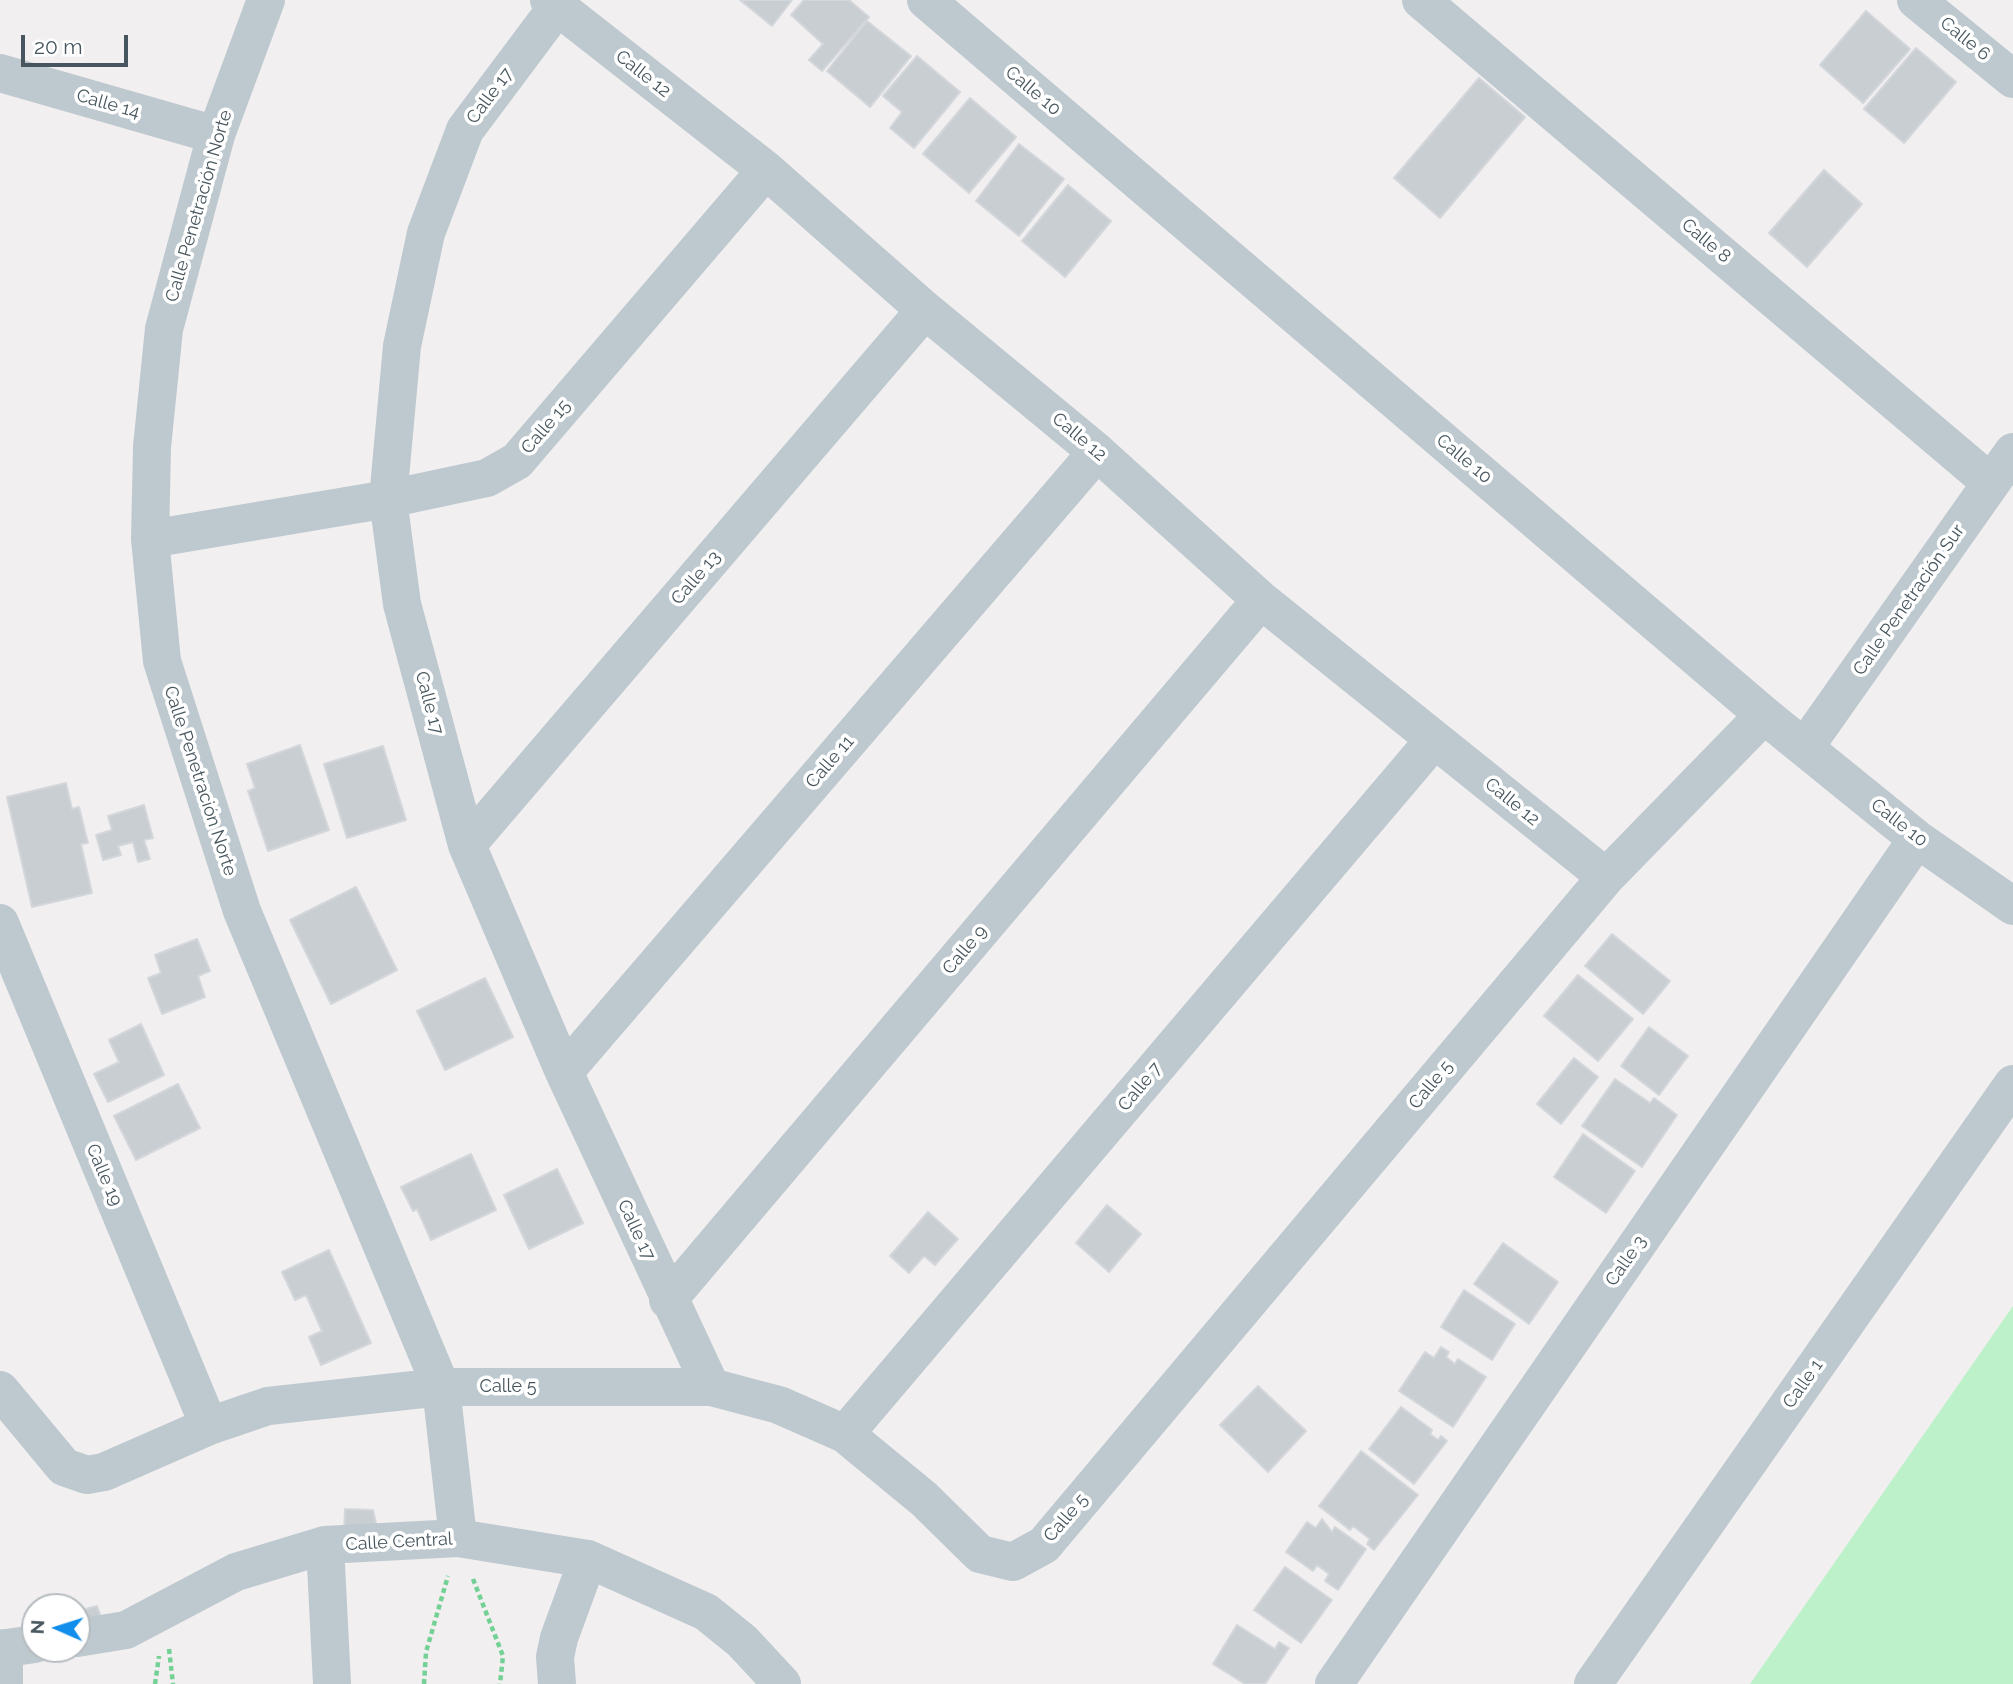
<!DOCTYPE html>
<html>
<head>
<meta charset="utf-8">
<style>
	body { margin:0 }
	#map { position:relative; width:2013px; height:1684px; overflow:hidden; background:#f2eff0; font-family:Raleway,sans-serif }
	canvas { display:block }
	.north { position:absolute; left:21px; top:1593px; width:70px; height:70px; box-sizing:border-box; background:#fff; border:2px solid #b5bbbf; border-radius:50%; rotate:273deg; font-size:19px; font-weight:700; line-height:28px; text-align:center; color:#47565e }
	.north::after { content:''; display:block; margin:auto; width:24px; height:32px; background:#118eeb; clip-path:polygon(50% 0,100% 100%,50% 72%,0 100%) }
	.scale { position:absolute; left:21px; top:35px; width:107px; height:32px; box-sizing:border-box; border:4px solid #47565e; border-top:0; padding-left:9px; font-size:21px; line-height:24px; white-space:nowrap; color:#47565e; -webkit-text-stroke:5px #fff; paint-order:stroke }
</style>
</head>
<body>
<div id="map">
<canvas width="2013" height="1684"></canvas>
<div class="north">N</div>
<div class="scale">20 m</div>
</div>
<script>
const context = document.querySelector('canvas').getContext('2d');
context.lineJoin = 'round';
function fillPath(path, color) {
  context.fillStyle = color;
  context.fill(path, 'evenodd');
}
function shape(rows) {
  const path = new Path2D();
  for (const r of rows) {
    path.moveTo(r[0], r[1]);
    for (let i = 2; i < r.length; i += 2) path.lineTo(r[i], r[i + 1]);
  }
  return path;
}
function trace(path, color, width, dash) {
  context.strokeStyle = color;
  context.lineWidth = width;
  context.lineCap = dash ? 'butt' : 'round';
  context.setLineDash(dash || []);
  context.stroke(path);
}
function write(font, color, halo, rows, align = 'center') {
  context.font = font + ' Raleway,sans-serif';
  context.lineWidth = 7;
  context.setLineDash([]);
  context.textBaseline = 'middle';
  context.strokeStyle = halo;
  context.fillStyle = color;
  for (const [text, x, y, turn = 0] of rows) {
    context.save();
    context.translate(x, y);
    context.rotate((+turn || 0) * Math.PI / 180);
    context.textAlign = isNaN(turn) ? turn : align;
    if (halo) context.strokeText(text, 0, 0);
    context.fillText(text, 0, 0);
    context.restore();
  }
}
const green = shape([
	[2013,1306,2013,1684,1750,1684]
]);
const building = shape([
	[740,0,792,0,772,26,740,0],
	[804,0,849,0,869,17,822,71,809,60,823,44,791,15,804,0],
	[1866,11,1910,49,1863,103,1820,65,1866,11],
	[867,21,911,56,870,107,827,71,867,21],
	[1916,48,1956,82,1904,143,1864,109,1916,48],
	[917,56,960,92,914,148,890,128,902,112,883,96,917,56],
	[1479,78,1525,117,1440,218,1394,178,1479,78],
	[970,98,1016,137,969,193,923,154,970,98],
	[1019,144,1064,179,1019,236,976,201,1019,144],
	[1824,170,1862,204,1807,267,1769,233,1824,170],
	[1068,185,1111,221,1065,277,1022,241,1068,185],
	[300,745,329,830,268,851,248,791,255,788,247,764,300,745],
	[383,746,406,820,347,838,324,764,383,746],
	[66,783,72,809,79,807,88,843,81,844,92,893,32,907,7,797,66,783],
	[144,805,153,838,144,840,150,859,138,862,133,842,118,846,121,855,103,860,96,835,112,830,108,816,144,805],
	[356,887,397,970,331,1004,290,920,356,887],
	[1612,934,1670,981,1643,1014,1585,966,1612,934],
	[197,939,210,971,198,976,205,997,162,1014,148,978,161,973,155,955,197,939],
	[1578,975,1633,1019,1598,1061,1544,1016,1578,975],
	[485,978,513,1037,445,1070,417,1011,485,978],
	[141,1024,164,1075,108,1102,94,1074,119,1062,109,1040,141,1024],
	[1649,1027,1688,1056,1659,1095,1621,1066,1649,1027],
	[1574,1058,1598,1077,1561,1124,1537,1104,1574,1058],
	[1615,1079,1650,1103,1654,1098,1677,1115,1642,1167,1582,1126,1615,1079],
	[178,1084,200,1128,136,1160,114,1116,178,1084],
	[1583,1134,1635,1171,1606,1213,1554,1177,1583,1134],
	[471,1154,496,1210,431,1240,417,1209,413,1211,401,1187,471,1154],
	[557,1169,583,1223,529,1249,504,1195,557,1169],
	[1107,1205,1141,1234,1109,1272,1076,1243,1107,1205],
	[928,1212,958,1239,935,1265,924,1256,909,1273,890,1256,928,1212],
	[1503,1243,1558,1282,1529,1324,1474,1284,1503,1243],
	[329,1250,371,1343,321,1365,309,1337,322,1331,306,1295,295,1300,282,1272,329,1250],
	[1464,1290,1515,1324,1492,1360,1441,1327,1464,1290],
	[1441,1347,1449,1352,1446,1357,1455,1364,1458,1359,1486,1377,1453,1427,1399,1391,1425,1352,1434,1358,1441,1347],
	[1258,1386,1306,1431,1268,1472,1220,1425,1258,1386],
	[1401,1407,1432,1430,1430,1434,1438,1440,1441,1436,1447,1441,1414,1484,1369,1449,1401,1407],
	[1361,1451,1418,1495,1374,1550,1367,1544,1370,1539,1353,1526,1350,1530,1319,1506,1361,1451],
	[345,1509,373,1510,378,1533,344,1533,345,1509],
	[1322,1519,1332,1532,1335,1527,1366,1549,1338,1590,1325,1581,1329,1574,1317,1565,1313,1571,1286,1552,1307,1522,1316,1528,1322,1519],
	[1285,1567,1332,1600,1301,1643,1254,1610,1285,1567],
	[97,1606,104,1626,85,1628,82,1610,97,1606],
	[1237,1625,1275,1649,1279,1642,1289,1648,1265,1684,1245,1684,1213,1664,1237,1625]
]);
const path = shape([
	[473,1579,503,1656,500,1684],
	[169,1649,173,1684],
	[155,1684,159,1656],
	[424,1684,426,1652,448,1576]
]);
const minor = shape([
	[266,0,216,135,164,329,152,447,150,539,162,661,242,911,441,1387,458,1538],
	[549,0,766,170,925,310,1097,452,1261,600,1606,877],
	[926,0,1764,715,1917,839,2013,906],
	[1421,0,1991,483],
	[1916,0,2013,79],
	[557,7,465,130,426,233,402,346,388,499,402,604,467,845,564,1072,711,1387],
	[0,73,216,135],
	[150,539,388,499,487,478,517,461,766,170],
	[1805,747,2013,452],
	[467,845,925,310],
	[0,923,209,1426],
	[564,1072,1097,452],
	[668,1300,1261,600],
	[0,1390,64,1467,87,1475,104,1472,209,1426,268,1406,441,1387,711,1387,779,1405,845,1434,924,1499,980,1554,1013,1562,1044,1545,1606,877,1764,715],
	[845,1434,1434,740],
	[325,1545,332,1684],
	[77,1638,126,1630,236,1572,325,1545,458,1538,588,1559,706,1612,742,1641,782,1684],
	[0,1649,35,1644],
	[4,1684,4,1648],
	[557,1684,555,1657,559,1638,588,1559],
	[1334,1684,1917,839],
	[1593,1684,2013,1084]
]);
const streetNames = [
	["Calle 6",1965,39,39],
	["Calle 12",643,74,38],
	["Calle 10",1033,91,40],
	["Calle 17",490,96,-53],
	["Calle 14",108,104,16],
	["Calle Penetración Norte",199,206,-74],
	["Calle 8",1706,241,40],
	["Calle 15",546,427,-49],
	["Calle 12",1079,437,40],
	["Calle 10",1464,459,40],
	["Calle 13",696,578,-49],
	["Calle Penetración Sur",1909,600,-55],
	["Calle 17",429,703,75],
	["Calle 11",830,762,-49],
	["Calle Penetración Norte",200,781,72],
	["Calle 12",1512,802,39],
	["Calle 10",1899,823,38],
	["Calle 9",965,950,-50],
	["Calle 5",1431,1085,-50],
	["Calle 7",1140,1087,-50],
	["Calle 19",104,1175,67],
	["Calle 17",636,1230,65],
	["Calle 3",1626,1261,-55],
	["Calle 1",1803,1384,-55],
	["Calle 5",508,1387],
	["Calle 5",1066,1518,-49],
	["Calle Central",399,1542,-3]
];
fillPath(green, '#bcf1ca');
fillPath(building, '#c9ced2');
trace(building, '#d3d7db', 2);
trace(path, '#73d196', 4.5, [5, 3.5]);
trace(minor, '#bdc9cf', 38);
write('18px', '#47565e', '#fff', streetNames);
</script>
</body>
</html>
